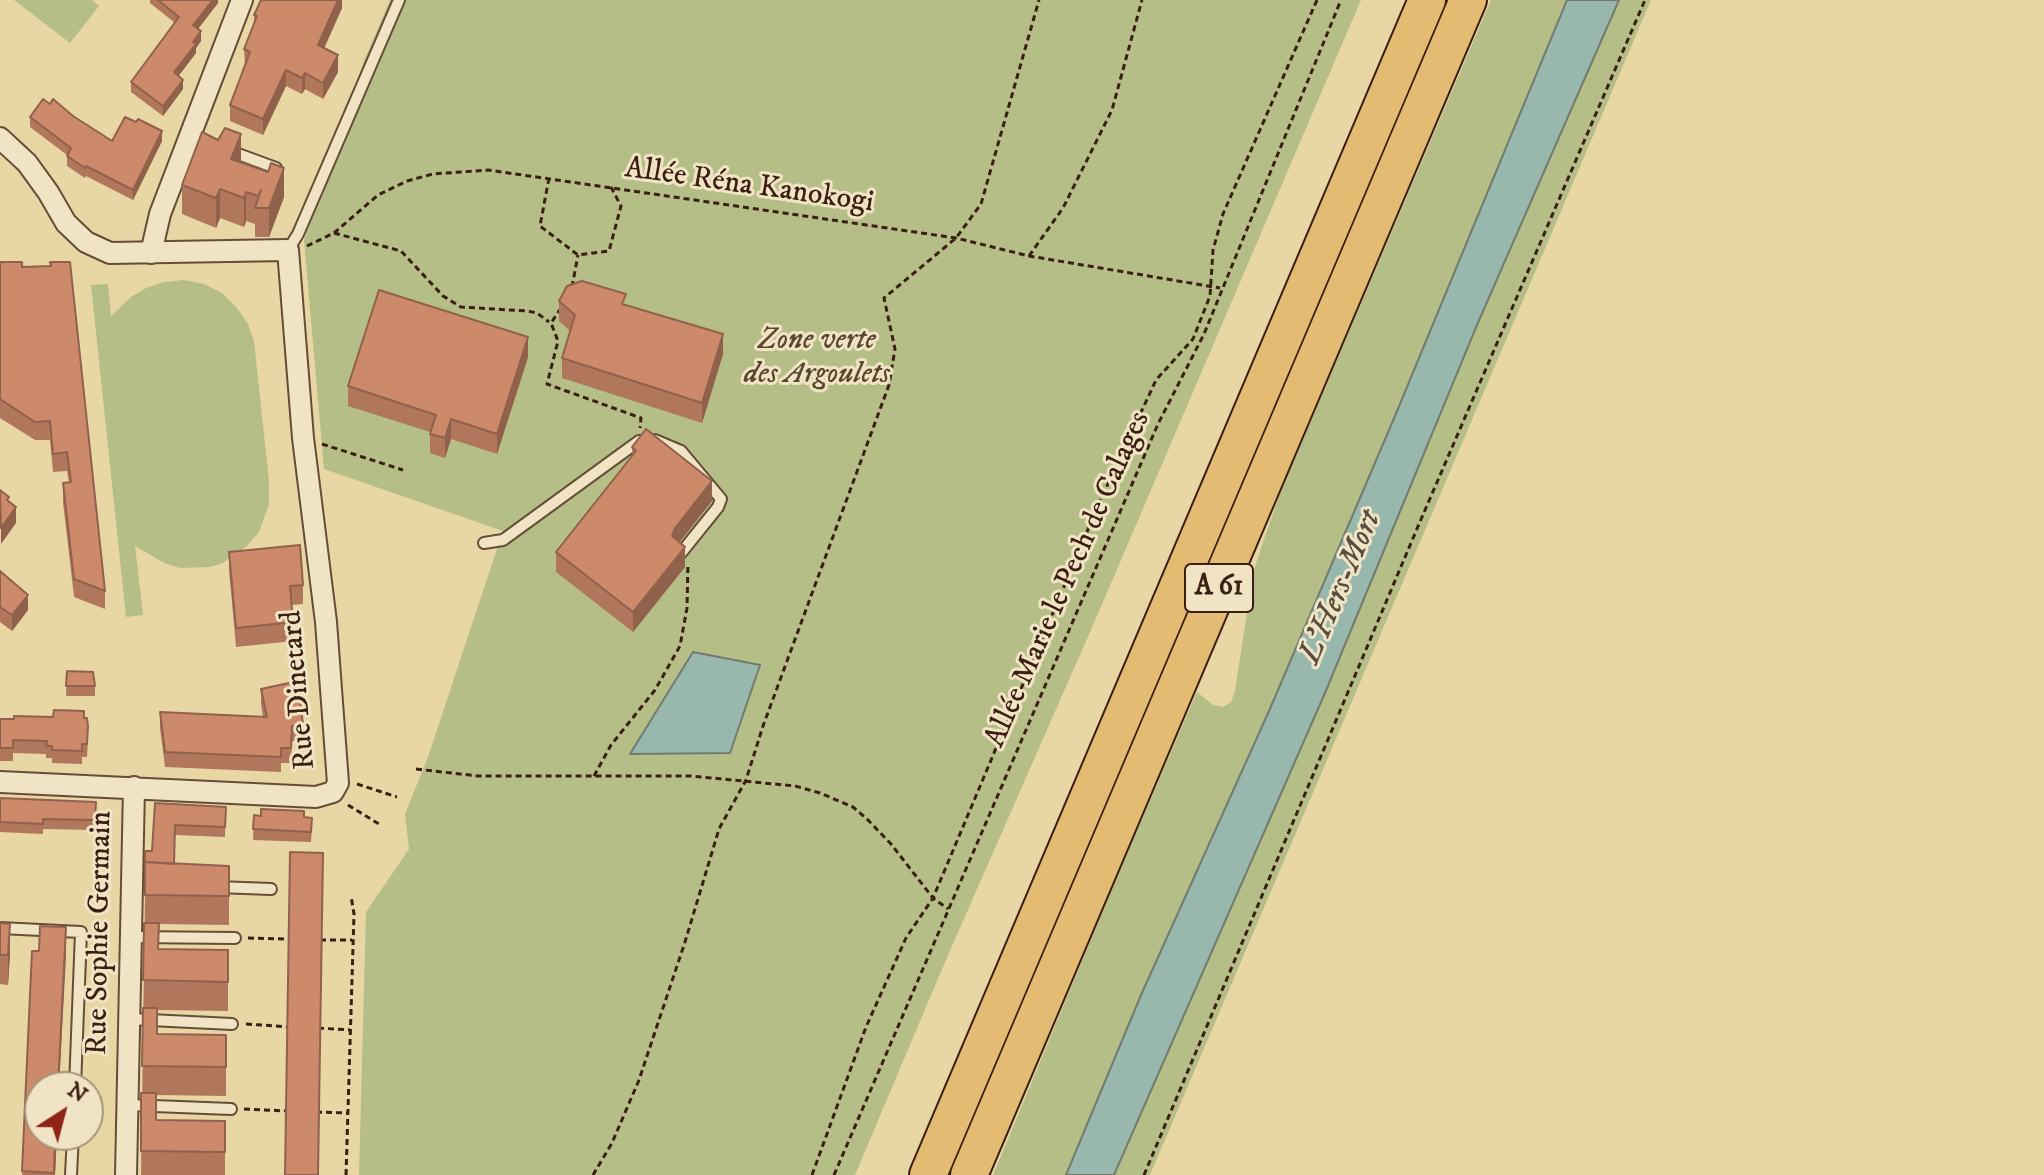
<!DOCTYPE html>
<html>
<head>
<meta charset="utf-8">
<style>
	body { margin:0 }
	#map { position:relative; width:2044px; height:1175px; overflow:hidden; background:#e8d6a5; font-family:"IM FELL DW Pica",serif }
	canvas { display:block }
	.north { position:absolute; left:24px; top:1071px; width:80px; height:80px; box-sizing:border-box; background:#f0e4c4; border:2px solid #a8957d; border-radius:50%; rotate:36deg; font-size:22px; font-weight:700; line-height:32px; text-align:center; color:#3b1f13 }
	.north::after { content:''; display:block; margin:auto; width:28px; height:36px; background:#8f2418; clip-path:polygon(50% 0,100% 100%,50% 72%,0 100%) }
</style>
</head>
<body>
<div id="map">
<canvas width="2044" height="1175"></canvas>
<div class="north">N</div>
</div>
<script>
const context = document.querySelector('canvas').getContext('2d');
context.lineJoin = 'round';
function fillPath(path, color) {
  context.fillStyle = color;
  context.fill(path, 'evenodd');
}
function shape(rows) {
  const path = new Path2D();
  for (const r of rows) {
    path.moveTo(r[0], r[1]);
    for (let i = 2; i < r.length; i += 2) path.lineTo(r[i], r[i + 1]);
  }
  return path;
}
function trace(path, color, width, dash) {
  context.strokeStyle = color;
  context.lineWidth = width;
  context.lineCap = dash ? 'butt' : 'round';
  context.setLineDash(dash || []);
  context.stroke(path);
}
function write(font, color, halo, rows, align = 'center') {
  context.font = font + ' "IM FELL DW Pica",serif';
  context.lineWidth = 6;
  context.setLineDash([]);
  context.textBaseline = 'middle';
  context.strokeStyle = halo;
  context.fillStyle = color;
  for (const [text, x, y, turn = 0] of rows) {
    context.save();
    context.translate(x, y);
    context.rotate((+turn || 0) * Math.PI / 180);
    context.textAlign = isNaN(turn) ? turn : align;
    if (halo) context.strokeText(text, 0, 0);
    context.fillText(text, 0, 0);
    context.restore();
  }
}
const green = shape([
	[14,0,92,0,99,6,70,43],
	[390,0,1361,0,1097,616,945,962,855,1175,359,1175,366,912,409,849,405,814,428,757,503,531,324,469,304,240,364,61],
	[1491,0,1567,0,1395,416,1269,711,1141,995,1066,1175,993,1175,1117,877,1197,692,1213,705,1223,707,1231,702,1235,691,1253,573,1264,539,1281,491],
	[1619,0,1651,0,1150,1175,1114,1175,1325,693,1477,325],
	[184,280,204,284,222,293,237,308,248,324,254,341,269,481,269,504,259,532,247,546,223,563,210,567,180,568,164,563,135,546,143,615,126,617,91,285,108,284,111,316,131,297,146,288,164,282]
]);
const water = shape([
	[1567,0,1619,0,1477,325,1325,693,1114,1175,1066,1175,1141,995,1269,711,1395,416,1567,0],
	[693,652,760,665,730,753,630,754,693,652]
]);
const path = shape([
	[549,178,540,226,578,255,609,251,621,206,611,187],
	[334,233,401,251,443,296,461,307,527,311,537,313,549,322],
	[307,246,334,233,378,195,407,181,433,174,488,170,956,238,1029,256,1220,288],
	[1029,256,1063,208,1112,110,1142,0],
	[572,287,578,255],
	[561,308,551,323,558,341,547,384,641,418,640,428],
	[322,444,403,470],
	[416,769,478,776,691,776,795,786,820,793,853,807,868,820,891,844,933,898,948,909],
	[594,776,611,745,655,690,680,646,687,608,688,563],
	[357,784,397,797],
	[348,805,379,824],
	[248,938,289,939],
	[320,940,352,940],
	[246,1024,290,1027],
	[318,1028,350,1030],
	[244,1109,288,1111],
	[316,1112,348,1113],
	[346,1175,354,914,351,896],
	[593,1175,612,1143,639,1080,685,942,719,829,746,780,763,726,889,385,895,349,884,298,956,238,981,204,1039,0],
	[812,1175,866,1027,906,938,933,898,1100,501,1156,380,1193,339,1210,296,1213,250,1223,214,1317,0],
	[834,1175,1158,424,1204,334,1341,0],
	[1144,1175,1419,524,1645,0]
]);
const service = shape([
	[230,151,276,168,274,174],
	[288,250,298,234,399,0],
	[484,543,503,540,639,441,655,440,681,451,721,499,718,507,681,553],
	[217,887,271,889],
	[0,928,81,932,75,1087],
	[130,937,235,938],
	[129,1019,232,1024],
	[128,1105,231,1109],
	[71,1175,73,1135]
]);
const minor = shape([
	[0,138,27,163,48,192,66,223,86,242,110,253,288,250,303,438,326,622,338,783,333,792,316,797,0,782],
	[151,253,160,214,242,0],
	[126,1175,134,787]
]);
const motorway = shape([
	[928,1175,1427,0],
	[969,1175,1468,0]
]);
const wall = shape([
	[150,0,218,0,218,3,198,29,201,41,196,48,196,53,178,76,183,89,163,116,131,92,131,82,175,23,150,3],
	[342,0,342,8,324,48,338,72,323,99,305,89,302,94,286,86,263,135,230,121,230,105,245,66,244,49,254,23,254,15],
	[50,104,73,116,112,141,162,141,133,200,86,176,85,178,67,166,67,155,30,127,30,117],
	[241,162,284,197,269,237,255,237,255,224,246,221,244,227,220,218,216,228,182,214,182,185],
	[0,262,22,267,105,591,105,609,74,597,63,502,63,483,69,482,67,471,53,472,50,440,35,440,0,418],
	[559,301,626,305,723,354,702,423,562,378,562,358,570,331,559,321],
	[528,357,497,454,451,439,445,458,430,453,430,432,348,406,348,386],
	[632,447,712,501,679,542,685,567,633,632,556,572,556,552,632,457],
	[229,552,303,585,303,604,291,605,293,641,236,647,229,570],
	[0,571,28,610,12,631,0,622],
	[67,671,95,686,95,696,66,696],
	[261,689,303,725,303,740,292,741,291,763,281,763,281,772,165,767,160,728,160,712,263,717,261,704],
	[84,718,88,739,87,757,82,757,82,764,52,763,52,758,46,758,46,754,13,753,13,761,0,761,0,719],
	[0,798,96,802,95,830,43,829,43,834,0,832],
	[155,803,226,807,225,837,175,835,175,864,229,866,229,925,159,924,159,949,228,950,228,1011,157,1010,157,1034,226,1035,226,1096,156,1095,156,1120,225,1121,225,1175,141,1175,145,895,152,851],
	[254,815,304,817,312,828,311,842,253,840],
	[0,923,10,953,8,985,0,984],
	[32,951,66,956,40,1135,57,1135,55,1175,22,1175]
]);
const shadedWall = shape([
	[213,0,218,0,218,3,193,35,193,25],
	[338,0,342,0,342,8,318,62,318,45],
	[201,31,201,41,196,48,196,53,174,82,174,72],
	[338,55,338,72,323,99,323,83],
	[286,70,286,86,263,135,263,119],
	[305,73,305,89,302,94,302,78],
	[183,80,183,89,163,116,163,106],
	[162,131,162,141,133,200,133,190],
	[241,134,241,163,231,159],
	[284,168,284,197,269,237,269,208],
	[220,189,220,218,216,228,216,198],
	[246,192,246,221,244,227,244,198],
	[723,334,723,354,702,423,702,403],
	[528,337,528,357,497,454,497,434],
	[451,419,451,439,445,458,445,438],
	[712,481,712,501,675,548,672,536,675,528],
	[16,507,16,523,1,544,1,528],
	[685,547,685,567,633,632,633,612],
	[28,595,28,610,12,631,12,615],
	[10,924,10,953,8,985,8,955],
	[66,927,66,956,59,1087,58,1087],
	[55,1135,57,1135,55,1175,54,1175]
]);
const building = shape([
	[158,0,213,0,193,25,201,31,193,42,196,44,174,72,183,80,163,106,131,82,179,17,158,0],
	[261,0,338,0,318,45,338,55,323,83,305,73,302,78,286,70,263,119,230,105,250,52,244,49,257,16,254,15,261,0],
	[43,99,50,104,53,99,73,116,112,141,125,117,136,122,138,119,162,131,133,190,86,166,85,168,67,156,71,148,30,117,43,99],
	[225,128,241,134,231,159,268,172,271,163,284,168,269,208,255,208,261,190,258,196,246,192,244,198,220,189,216,198,182,185,202,132,218,140,225,128],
	[0,262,22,262,22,267,51,266,50,262,70,262,105,591,74,579,63,483,71,482,67,452,53,454,50,421,35,422,0,399,0,262],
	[582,281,626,294,622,304,723,334,702,403,562,358,575,315,559,301,567,286,582,281],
	[379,290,528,337,497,434,451,419,445,438,430,434,436,415,348,386,379,290],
	[646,429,712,481,675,528,672,536,685,547,633,612,556,552,636,451,632,447,646,429],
	[0,490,9,497,7,500,16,507,1,528,0,490],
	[300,545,303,585,290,586,293,622,236,628,229,552,300,545],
	[0,571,28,595,12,615,0,607,0,571],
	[67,671,93,672,95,686,66,686,67,671],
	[298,681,303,725,292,726,291,748,281,748,281,757,165,752,160,712,267,717,261,689,298,681],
	[54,710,84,711,84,718,87,718,88,726,87,744,82,744,82,751,52,750,52,746,46,746,47,741,13,740,13,748,0,748,0,719,14,719,14,716,53,717,54,710],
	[0,798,96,802,95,820,43,819,43,824,0,822,0,798],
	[155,803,226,807,225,827,175,825,174,864,145,862,145,851,152,851,155,803],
	[261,809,304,811,304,817,312,818,311,832,253,829,254,815,261,816,261,809],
	[290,852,323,853,318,1175,285,1175,290,852],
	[145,862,229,866,229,896,145,895,145,862],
	[0,923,10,924,8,955,0,955,0,923],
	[144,923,159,923,158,949,228,950,228,982,143,980,144,923],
	[40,926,66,927,58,1087,40,1087,40,1135,55,1135,54,1173,22,1171,32,951,39,951,40,926],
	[143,1008,157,1008,157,1034,226,1035,226,1067,142,1066,143,1008],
	[141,1093,156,1093,156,1120,225,1121,225,1152,141,1151,141,1093]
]);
const shields = [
	[1219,588,68]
];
const shieldNames = [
	["A 61",1219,588]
];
const streetNames = [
	["Allée Réna Kanokogi",749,187,8],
	["Allée Marie le Pech de Calages",1069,580,-66],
	["Rue Dinetard",300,690,-95],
	["Rue Sophie Germain",101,933,-89]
];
const parkNames = [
	["Zone verte",817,342],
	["des Argoulets",817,376]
];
const waterNames = [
	["L'Hers-Mort",1342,588,-67]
];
fillPath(green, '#b5be87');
fillPath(water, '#98b8ad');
trace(water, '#737b6f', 2);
trace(service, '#664d38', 14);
trace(minor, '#664d38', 24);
trace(motorway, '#3b1f13', 40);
trace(path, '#3b1f13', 3, [6, 4]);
trace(service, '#f0e4c4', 10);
trace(minor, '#f0e4c4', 20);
trace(motorway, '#e4bb72', 36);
fillPath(wall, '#b0775c');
fillPath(shadedWall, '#90614b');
fillPath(building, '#cd8a6b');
trace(building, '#90614b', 2);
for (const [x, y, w] of shields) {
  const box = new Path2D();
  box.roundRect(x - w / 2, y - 24, w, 48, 6);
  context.fillStyle = '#f0e4c4';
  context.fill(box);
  trace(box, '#3b1f13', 2);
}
write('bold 28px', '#3b1f13', null, shieldNames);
write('30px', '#3b1f13', '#f0e4c4', streetNames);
write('italic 30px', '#5a4730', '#f0e4c4', parkNames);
write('italic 32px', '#574d41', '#f0e4c4', waterNames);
</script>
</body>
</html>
